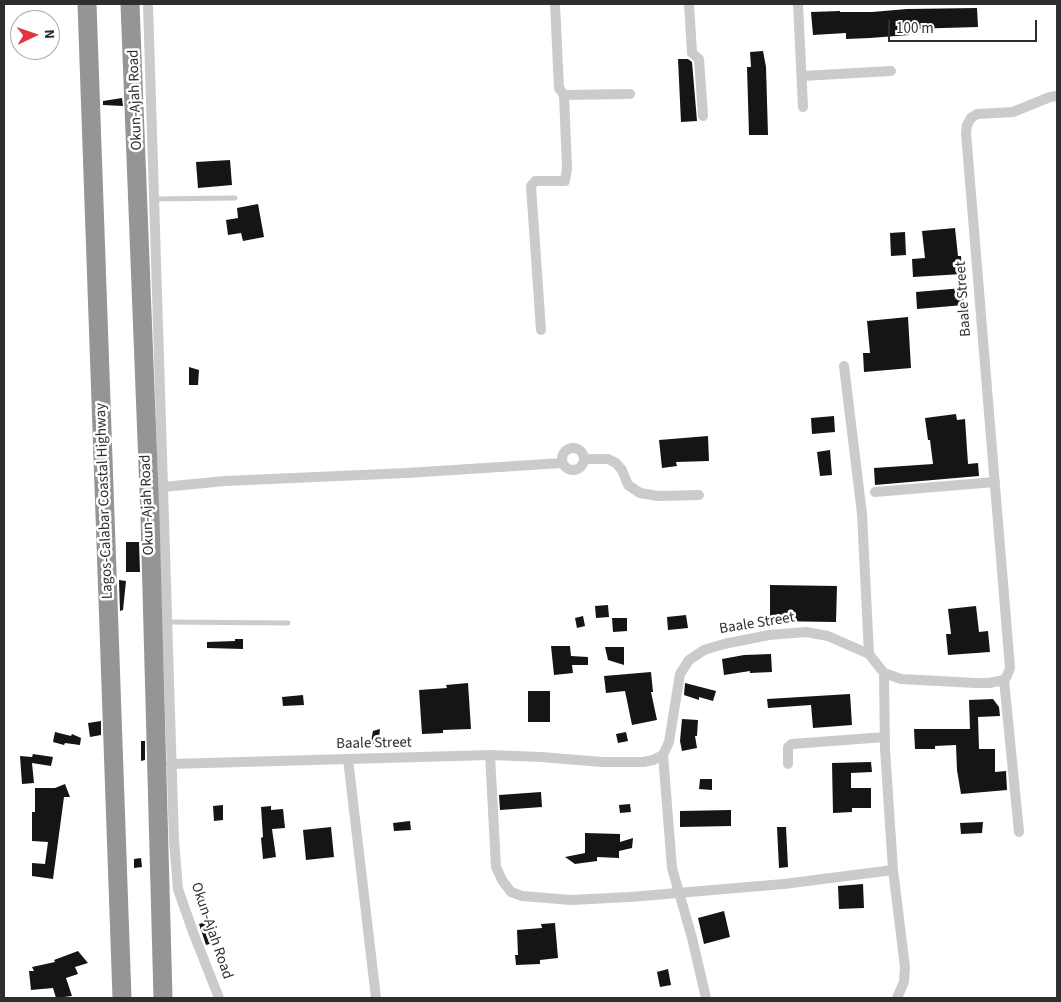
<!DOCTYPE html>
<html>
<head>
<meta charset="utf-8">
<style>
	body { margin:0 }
	#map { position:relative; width:1061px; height:1002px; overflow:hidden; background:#fff; font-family:"Source Sans 3",sans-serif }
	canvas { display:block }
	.frame { position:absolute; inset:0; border:5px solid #2e2e2e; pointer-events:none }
	.north { position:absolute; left:10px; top:10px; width:50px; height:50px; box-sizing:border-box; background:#fff; border:1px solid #ababab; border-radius:50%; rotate:87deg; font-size:14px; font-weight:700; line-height:20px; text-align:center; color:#2e2e2e }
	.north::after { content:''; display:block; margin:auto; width:18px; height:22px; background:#e33343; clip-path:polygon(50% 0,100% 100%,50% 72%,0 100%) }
	.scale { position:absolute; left:888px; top:20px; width:149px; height:22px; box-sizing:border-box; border:2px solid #2e2e2e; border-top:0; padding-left:6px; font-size:15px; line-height:18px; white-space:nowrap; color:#2e2e2e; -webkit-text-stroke:4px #fff; paint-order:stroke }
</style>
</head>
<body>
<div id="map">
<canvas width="1061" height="1002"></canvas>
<div class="frame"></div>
<div class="north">N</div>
<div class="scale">100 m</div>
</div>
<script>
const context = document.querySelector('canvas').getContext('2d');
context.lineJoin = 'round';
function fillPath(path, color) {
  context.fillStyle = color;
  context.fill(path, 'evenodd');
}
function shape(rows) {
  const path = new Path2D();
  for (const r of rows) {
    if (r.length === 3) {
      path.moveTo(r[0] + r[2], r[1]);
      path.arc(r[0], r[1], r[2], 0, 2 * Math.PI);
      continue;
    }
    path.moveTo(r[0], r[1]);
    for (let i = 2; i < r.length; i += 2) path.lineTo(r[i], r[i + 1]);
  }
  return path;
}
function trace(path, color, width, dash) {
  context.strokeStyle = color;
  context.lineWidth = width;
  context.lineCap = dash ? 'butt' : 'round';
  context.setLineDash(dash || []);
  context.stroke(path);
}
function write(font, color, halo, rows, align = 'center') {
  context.font = font + ' "Source Sans 3",sans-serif';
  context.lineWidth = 5;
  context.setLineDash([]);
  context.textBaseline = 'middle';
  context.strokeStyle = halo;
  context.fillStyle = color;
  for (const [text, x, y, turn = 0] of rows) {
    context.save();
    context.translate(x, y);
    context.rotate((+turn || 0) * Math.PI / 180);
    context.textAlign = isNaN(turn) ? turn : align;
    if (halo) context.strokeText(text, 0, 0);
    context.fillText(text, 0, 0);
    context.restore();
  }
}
const building = shape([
	[977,8,978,27,909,29,909,35,870,38,846,39,846,33,813,35,811,12,840,11,840,12,872,12,907,9],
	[763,51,766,67,768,135,749,135,747,67,751,67,750,52],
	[678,59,688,59,692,62,697,121,681,122],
	[122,98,123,106,103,105,103,101],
	[230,160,232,185,198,188,196,162],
	[258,204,264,237,243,241,241,233,228,235,226,220,238,218,237,208],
	[955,228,958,256,961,256,962,274,913,277,912,259,925,258,922,231],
	[905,232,906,255,891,256,890,233],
	[963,288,964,305,917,309,916,292],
	[908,317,911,368,864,372,863,353,870,353,867,321],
	[189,367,199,370,198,385,189,385],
	[956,414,957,420,965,419,968,464,978,463,979,476,875,485,874,468,933,464,930,440,928,440,925,418],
	[834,416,835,432,812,434,811,418],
	[708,436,709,461,676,462,677,466,662,468,659,440],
	[830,450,832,475,820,476,817,452],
	[126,542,139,542,140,572,126,572],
	[119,580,126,581,123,610,120,611],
	[770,585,837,586,836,622,770,621],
	[608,605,609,617,596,618,595,606],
	[976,606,979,632,988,631,990,652,948,655,946,634,951,634,948,609],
	[686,615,688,628,668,630,667,617],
	[583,616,585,626,577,628,575,618],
	[612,618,627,618,627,631,613,632],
	[235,639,243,639,243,649,207,648,207,642,235,641],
	[551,646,570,646,571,656,588,657,588,665,572,665,573,673,554,675],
	[605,647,624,647,624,665,608,660],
	[771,654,772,672,750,673,750,671,724,675,722,659,744,655],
	[651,672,653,692,651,692,657,720,632,725,625,691,606,693,604,676],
	[468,683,471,729,443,730,443,733,422,734,419,690,447,688,446,685],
	[685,683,716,691,713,701,699,697,699,700,684,695],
	[528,691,550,691,550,722,528,722],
	[850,694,852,725,813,728,811,705,768,708,767,699],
	[303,695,304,705,283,706,282,697],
	[993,699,999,707,1000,716,978,717,979,749,995,749,995,772,1006,771,1007,790,961,794,957,770,956,745,935,746,935,749,915,749,914,729,970,729,969,700],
	[682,719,698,720,697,736,695,736,697,748,682,751,680,741],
	[101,721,101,735,90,737,88,723],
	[380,729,378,748,370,747,373,731],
	[55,732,71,736,72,734,81,738,80,745,65,743,64,745,53,742],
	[626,732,628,741,618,743,616,734],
	[141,741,145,741,145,760,141,761],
	[33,754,53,757,51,766,32,763,34,783,22,784,20,756,32,757],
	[871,762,872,772,851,773,851,788,871,788,871,808,852,808,852,812,833,813,832,763],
	[700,779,712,779,712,790,699,789],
	[65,784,70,797,64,797,53,879,32,876,32,863,45,864,48,842,32,841,32,812,35,812,35,788,55,788],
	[541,792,542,807,500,810,499,795],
	[630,804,631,812,620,813,619,805],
	[223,805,223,820,214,821,213,806],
	[271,806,271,810,283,809,285,828,272,829,276,857,263,859,261,838,263,837,261,807],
	[731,810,731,826,680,827,680,811],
	[410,821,411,830,394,831,393,823],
	[983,822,982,833,961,834,960,823],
	[331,827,334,857,306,860,303,830],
	[777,827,786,827,788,867,779,868],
	[585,833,620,834,620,842,633,838,632,848,619,851,619,858,597,857,597,861,575,864,565,857,585,853],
	[141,858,142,867,134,868,134,859],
	[863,884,864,908,839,909,838,886],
	[724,911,730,937,704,944,698,918],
	[210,921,216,942,206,945,199,924],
	[555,923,558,958,540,960,540,964,516,965,515,955,518,955,517,930,542,928,541,924],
	[78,951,88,963,75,967,78,974,66,978,72,996,56,998,53,988,31,990,29,971,34,971,32,967,55,962,54,960],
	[668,969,671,985,660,987,657,972]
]);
const lane = shape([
	[154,199,235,198],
	[167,622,288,623]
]);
const street = shape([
	[148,4,174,841,178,889,193,932,219,998],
	[555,4,559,88,564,95,630,94],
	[689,4,692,53,699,59,703,116],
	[798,4,803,107],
	[802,76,891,71],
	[541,330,531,186,535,181,565,181,567,168,564,95],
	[844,366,862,514,869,654],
	[573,459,11],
	[584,459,608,459,616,463,622,470,628,485,640,493,658,496,699,495],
	[163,487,225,481,407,473,562,463],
	[875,492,995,482],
	[884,673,885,749,893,870,905,967,904,982,897,998],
	[1004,680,1019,832],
	[490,755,496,867,502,880,511,892,522,896,571,900,630,897,784,884,893,870],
	[663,755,672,868,692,938,706,998],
	[348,759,376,998],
	[171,764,490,755,541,757,602,762,643,762,653,760,663,755,669,742,680,674,689,660,704,650,724,644,769,635,806,632,828,636,869,654,884,673,901,679,975,683,989,683,1004,680,1007,676,1010,668,966,133,967,125,971,118,977,114,1013,112,1050,97,1057,96],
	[788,764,788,747,792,744,885,737]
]);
const highway = shape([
	[87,4,122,998],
	[130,4,150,517,163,998]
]);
const streetNames = [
	["Okun-Ajah Road",136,100,-92],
	["Baale Street",964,299,-94],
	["Lagos-Calabar Coastal Highway",105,501,-92],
	["Okun-Ajah Road",148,505,-92],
	["Baale Street",757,624,-9],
	["Baale Street",374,744,-1],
	["Okun-Ajah Road",211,931,71]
];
fillPath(building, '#151515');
trace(lane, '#cbcbcb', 5);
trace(street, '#cbcbcb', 10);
trace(highway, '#959595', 19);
write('15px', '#2e2e2e', '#fff', streetNames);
</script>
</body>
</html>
